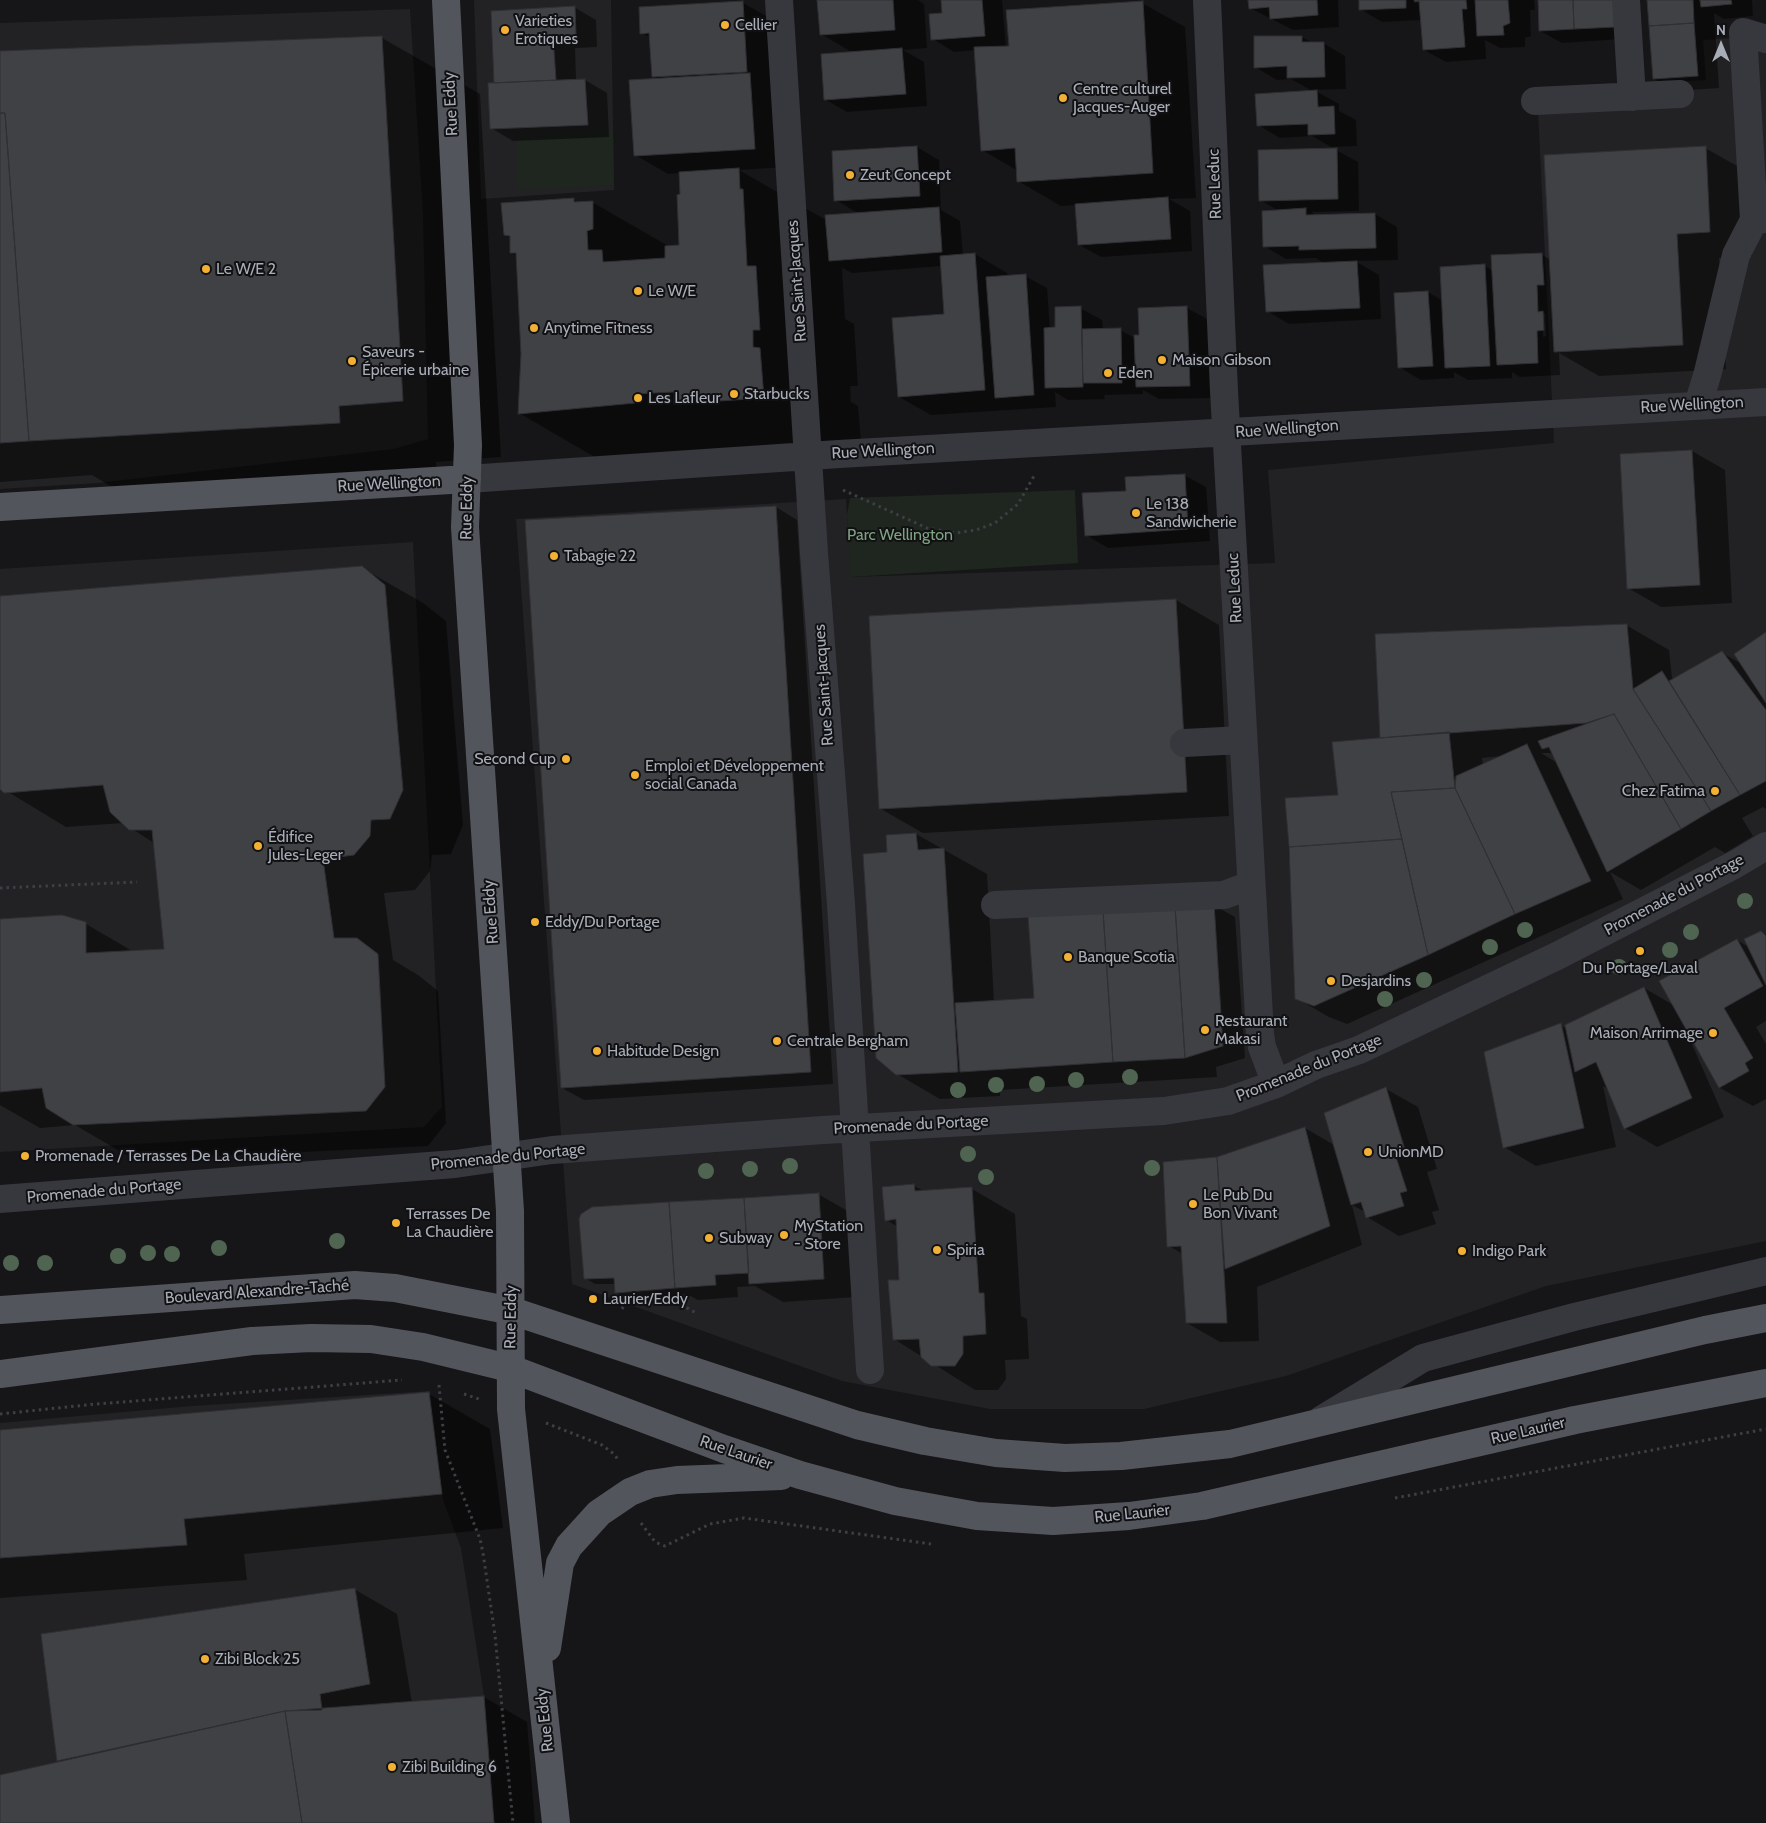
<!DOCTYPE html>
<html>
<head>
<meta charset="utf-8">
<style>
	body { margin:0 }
	#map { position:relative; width:1766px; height:1823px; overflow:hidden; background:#161618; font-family:Cabin,sans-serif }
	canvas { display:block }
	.north { position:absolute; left:1696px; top:20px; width:50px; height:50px; -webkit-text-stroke:4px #111113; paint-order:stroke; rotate:0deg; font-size:14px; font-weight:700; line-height:20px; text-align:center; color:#a8adb8 }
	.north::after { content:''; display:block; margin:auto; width:18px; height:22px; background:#a8adb8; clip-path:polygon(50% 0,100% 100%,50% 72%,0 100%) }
</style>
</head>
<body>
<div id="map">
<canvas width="1766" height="1823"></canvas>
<div class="north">N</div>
</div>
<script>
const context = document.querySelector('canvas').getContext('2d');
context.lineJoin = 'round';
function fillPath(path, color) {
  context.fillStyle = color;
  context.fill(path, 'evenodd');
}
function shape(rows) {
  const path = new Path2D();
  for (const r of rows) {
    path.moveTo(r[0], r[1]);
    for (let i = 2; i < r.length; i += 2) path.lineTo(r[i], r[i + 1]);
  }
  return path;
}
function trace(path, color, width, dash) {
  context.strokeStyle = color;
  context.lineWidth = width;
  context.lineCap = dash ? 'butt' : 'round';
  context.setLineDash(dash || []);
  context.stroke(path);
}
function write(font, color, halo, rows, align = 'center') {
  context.font = font + ' Cabin,sans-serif';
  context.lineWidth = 4;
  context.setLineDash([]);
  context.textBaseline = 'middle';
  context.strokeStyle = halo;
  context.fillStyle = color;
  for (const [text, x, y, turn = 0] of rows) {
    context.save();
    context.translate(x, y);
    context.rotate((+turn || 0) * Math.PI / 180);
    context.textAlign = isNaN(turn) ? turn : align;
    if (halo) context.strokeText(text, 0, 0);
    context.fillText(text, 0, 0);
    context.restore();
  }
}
const built = shape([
	[474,0,611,0,614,190,481,199],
	[410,9,423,213,428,439,394,449,98,483,0,489,0,23],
	[1766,36,1766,1241,1546,1286,1286,1376,1144,1409,990,1409,842,1381,572,1284,516,519,846,499,851,577,1275,563,1268,470,1554,443,1537,90,1706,80,1703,40],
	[413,542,442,1107,424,1127,0,1152,0,569],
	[430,1391,443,1500,461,1548,484,1696,494,1823,0,1823,0,1423,192,1406]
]);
const green = shape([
	[613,131,614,185,517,190,517,138],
	[1075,490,1078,563,850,577,847,515,850,498]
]);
const shadow = shape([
	[819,0,918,0,924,4,927,48,903,50,924,62,927,106,847,112,826,100,853,53,821,34],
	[942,0,1002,0,1006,47,1142,3,1185,27,1196,198,1169,199,1190,211,1192,251,1101,257,1079,245,1076,205,1061,206,1018,181,1018,171,982,150,976,50,954,52,933,39,944,14],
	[1250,0,1338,0,1339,27,1293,30,1250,8],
	[1360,0,1534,0,1535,10,1530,10,1531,36,1525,38,1525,47,1500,48,1485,40,1486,59,1446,62,1424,50,1422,20,1382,22,1360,9],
	[1539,0,1613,0,1638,38,1562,43,1540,31],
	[1648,0,1752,0,1753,16,1724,19,1714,13,1719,88,1676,91,1654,79],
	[743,3,775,21,787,167,739,170,826,220,859,214,836,200,917,147,939,160,941,210,960,221,963,255,975,254,1007,273,1008,277,1025,276,1047,288,1050,329,1056,328,1080,308,1102,320,1103,330,1120,330,1135,338,1187,308,1209,320,1212,398,1159,399,1143,390,1143,394,1104,395,1105,399,1068,400,1055,392,1056,407,931,415,899,397,945,315,942,266,852,273,842,268,845,319,854,324,858,386,850,386,851,402,858,406,862,454,617,470,519,413,523,354,517,256,511,253,511,238,505,234,573,199,579,203,592,202,670,247,681,247,680,173,668,174,635,155,659,79,653,76,651,38,642,33],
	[574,7,596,20,597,47,575,48,576,80,585,80,607,93,609,137,513,141,491,128,495,84],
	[1302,37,1313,43,1323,43,1345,56,1346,89,1314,90,1339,104,1339,111,1356,120,1357,146,1331,147,1312,136,1280,138,1258,125,1314,92,1291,79,1277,80,1255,67,1255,38],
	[382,38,480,94,501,457,436,462,438,479,129,497,92,475,0,482,0,53],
	[1705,148,1748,172,1752,256,1719,258,1726,369,1599,376,1559,353,1560,375,1520,377,1512,372,1512,378,1468,380,1454,372,1454,378,1421,380,1399,367,1395,294,1428,292,1443,301,1485,266,1493,271,1542,255,1551,260],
	[1542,313,1545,313,1546,336,1543,337],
	[1336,150,1358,162,1359,211,1311,212,1317,216,1375,214,1397,227,1398,260,1355,261,1379,275,1381,319,1289,324,1267,311,1325,264,1316,258,1286,259,1264,246,1279,211,1260,200],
	[1692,451,1725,470,1732,603,1661,607,1628,588],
	[1184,475,1206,487,1210,541,1108,548,1086,535,1127,492],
	[776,507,797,520,833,1084,584,1100,562,1088],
	[362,568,423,603,446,621,463,825,451,854,432,855,430,871,415,890,384,893,393,960,418,975,438,991,446,1123,428,1146,135,1160,75,1125,40,1128,0,1105,0,921,86,924,134,952,165,950,154,843,123,823,66,827,0,787,0,597],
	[1176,600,1219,625,1229,816,923,833,881,809],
	[1626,625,1669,650,1672,678,1675,680,1722,653,1742,664,1766,634,1766,809,1763,807,1742,818,1753,836,1725,853,1715,847,1641,890,1610,872,1623,899,1347,1024,1329,1017,1296,998,1286,799,1339,796,1382,739],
	[1541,753,1550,753,1554,755,1559,764],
	[1503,756,1483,765,1482,758],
	[916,834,987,874,994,1002,1035,999,1213,905,1235,917,1245,1058,1216,1067,1217,1077,1000,1090,1000,1096,940,1099,897,1074,888,854],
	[1761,932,1766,935,1766,1021,1756,1027,1766,1044,1766,1099,1753,1106,1720,1088,1689,1032,1687,1033,1724,1117,1657,1147,1625,1128,1609,1090,1603,1086,1616,1147,1536,1166,1504,1147,1560,1025,1567,1029,1644,988,1675,1006,1737,940,1750,948],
	[1386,1089,1418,1107,1437,1169,1427,1172,1439,1210,1432,1212,1436,1224,1399,1236,1367,1217,1365,1212,1352,1205,1362,1245,1257,1287,1259,1341,1220,1342,1187,1323,1183,1254,1169,1246,1217,1158,1305,1128,1334,1145],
	[914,1186,924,1191,972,1189,1015,1214,1021,1316,1027,1319,1029,1359,1005,1360,1006,1379,998,1390,975,1390,894,1339,901,1281,898,1227,886,1220],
	[818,1194,851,1213,856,1297,783,1302,755,1286,737,1287,738,1297,698,1300,687,1294,627,1298,616,1292,615,1284,595,1284,585,1278],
	[429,1394,490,1429,503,1528,244,1554,247,1580,0,1598,0,1430],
	[354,1589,397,1614,412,1703,484,1697,527,1722,535,1823,0,1823,0,1776,58,1762,42,1635]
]);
const building = shape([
	[817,0,893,0,895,30,820,35,817,0],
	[941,0,982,0,985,36,931,40,929,14,942,13,941,0],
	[1248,0,1317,0,1318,15,1270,19,1269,7,1249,9,1248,0],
	[1359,0,1406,0,1406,8,1359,10,1359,0],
	[1414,0,1466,0,1467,9,1462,9,1465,47,1423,50,1419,1,1415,2,1414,0],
	[1475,0,1508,0,1510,23,1503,26,1504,35,1477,36,1475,0],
	[1538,0,1573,0,1574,29,1539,31,1538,0],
	[1573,0,1615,0,1616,27,1574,29,1573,0],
	[1647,0,1693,0,1694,23,1649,26,1647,0],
	[1700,0,1731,0,1732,4,1701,7,1700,0],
	[743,1,747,72,652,77,649,33,640,34,639,7,743,1],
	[1143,1,1153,173,1017,182,1015,148,981,151,974,47,1009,46,1006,10,1143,1],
	[575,6,576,35,553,36,556,80,494,83,491,11,575,6],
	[1694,23,1698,76,1653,79,1649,26,1694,23],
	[382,36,403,401,339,406,340,423,29,441,5,113,0,113,0,51,382,36],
	[1254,36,1302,36,1302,42,1324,42,1325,77,1287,78,1287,66,1254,68,1254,36],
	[902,48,906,94,824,100,821,54,902,48],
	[750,73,755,149,634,156,629,80,750,73],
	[585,79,588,125,490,129,488,83,585,79],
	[1317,90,1318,107,1334,106,1335,134,1308,135,1308,124,1257,126,1255,94,1317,90],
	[0,113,5,113,29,441,0,443,0,113],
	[917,146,920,196,834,201,832,151,917,146],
	[1706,146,1710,232,1677,234,1683,345,1554,352,1544,155,1706,146],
	[1337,148,1338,199,1259,201,1258,150,1337,148],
	[739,168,740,189,743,189,747,266,756,266,760,330,753,330,753,347,760,348,764,398,674,404,674,392,634,394,635,403,518,414,521,354,516,253,510,253,510,236,504,235,501,203,574,198,574,202,593,201,593,229,587,231,588,250,602,250,603,262,665,258,665,246,679,245,677,195,680,194,679,172,739,168],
	[1168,197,1171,239,1078,245,1075,204,1168,197],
	[939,207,942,252,829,261,825,215,939,207],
	[1306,208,1306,215,1375,213,1376,248,1299,250,1299,246,1263,247,1262,211,1306,208],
	[975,253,985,390,898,397,892,318,944,314,940,256,975,253],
	[1542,253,1544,285,1537,285,1538,312,1543,311,1544,330,1537,331,1538,363,1497,365,1491,255,1542,253],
	[1357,261,1360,308,1266,312,1263,265,1357,261],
	[1485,264,1490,366,1445,368,1440,267,1485,264],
	[1026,274,1034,395,995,398,986,277,1026,274],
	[1428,291,1433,366,1398,368,1394,293,1428,291],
	[1081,306,1083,387,1045,388,1044,328,1055,327,1055,307,1081,306],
	[1187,306,1190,386,1136,387,1134,335,1139,335,1138,308,1187,306],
	[1121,328,1122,383,1083,383,1082,329,1121,328],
	[1692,450,1700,585,1627,589,1620,454,1692,450],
	[1185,474,1188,529,1085,536,1082,493,1126,491,1125,477,1185,474],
	[776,506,811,1072,561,1088,525,520,776,506],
	[362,566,385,585,403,790,390,819,371,820,370,836,354,855,323,859,334,938,357,938,378,954,385,1087,366,1111,73,1125,46,1108,42,1088,0,1092,0,919,62,915,86,922,86,953,164,949,152,830,129,830,110,812,103,785,4,793,0,789,0,596,362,566],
	[1176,599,1187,792,879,809,869,616,1176,599],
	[1627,624,1633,689,1711,811,1681,829,1614,714,1586,723,1380,738,1375,634,1627,624],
	[1766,632,1766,703,1734,654,1766,632],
	[1722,651,1766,710,1766,781,1740,795,1669,681,1722,651],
	[1662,671,1740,795,1711,811,1633,689,1662,671],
	[1614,714,1681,829,1607,872,1549,747,1542,749,1538,741,1614,714],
	[1449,732,1455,788,1391,792,1402,839,1289,847,1285,798,1338,795,1332,742,1449,732],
	[1527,744,1591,881,1515,914,1455,788,1456,776,1527,744],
	[1455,788,1515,914,1428,955,1391,792,1455,788],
	[916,833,918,850,944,848,958,1072,896,1075,876,1058,863,854,887,852,886,835,916,833],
	[1402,839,1428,955,1314,1006,1295,999,1289,847,1402,839],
	[1214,903,1223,1046,1185,1058,1175,906,1214,903],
	[1175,906,1185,1058,1113,1062,1103,911,1175,906],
	[1103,911,1113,1062,960,1072,955,1003,1034,998,1028,916,1103,911],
	[1761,931,1766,936,1766,985,1744,939,1761,931],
	[1737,939,1763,986,1724,1008,1753,1058,1745,1063,1749,1071,1719,1088,1659,981,1737,939],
	[1644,987,1692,1098,1624,1129,1596,1062,1575,1072,1565,1025,1644,987],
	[1561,1023,1584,1128,1503,1148,1484,1052,1561,1023],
	[1386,1087,1405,1150,1395,1154,1407,1191,1400,1193,1404,1206,1366,1218,1361,1202,1351,1205,1324,1113,1386,1087],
	[1305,1127,1330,1226,1225,1269,1217,1157,1305,1127],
	[1217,1157,1227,1323,1186,1323,1181,1246,1167,1247,1163,1162,1217,1157],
	[914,1184,915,1191,972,1187,979,1293,984,1293,986,1334,963,1336,963,1354,955,1366,931,1366,921,1357,919,1339,893,1340,888,1280,899,1280,896,1219,885,1221,882,1187,914,1184],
	[819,1193,824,1279,749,1284,744,1198,819,1193],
	[744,1198,749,1273,715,1275,716,1285,675,1288,669,1202,744,1198],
	[669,1202,675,1288,615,1293,614,1278,584,1279,579,1219,581,1214,592,1207,669,1202],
	[429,1392,442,1494,184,1519,187,1545,0,1558,0,1430,429,1392],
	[355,1588,370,1684,320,1694,322,1710,285,1711,57,1761,41,1634,355,1588],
	[484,1696,494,1823,302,1823,285,1711,484,1696],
	[285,1711,302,1823,0,1823,0,1775,285,1711]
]);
const path = shape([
	[843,490,927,528,956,533,976,530,995,523,1018,504,1034,476],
	[0,888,137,882],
	[622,1309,628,1299,680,1304,698,1314],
	[439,1385,445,1450,480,1539,483,1553,495,1635,513,1823],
	[464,1394,479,1399],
	[0,1414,96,1404,402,1380],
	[546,1423,602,1445,614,1454,619,1461],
	[1395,1498,1766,1429],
	[641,1523,655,1542,665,1546,710,1524,744,1518,931,1544]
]);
const minor = shape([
	[779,0,814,553,841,904,870,1370],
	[1207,0,1224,391,1260,1034,1262,1047,1276,1084],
	[1626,0,1632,97],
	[1535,101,1680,94],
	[1754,220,1743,32,1766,39],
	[1698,405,1708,372,1736,255,1754,220,1766,219],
	[467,479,839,454,1766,402],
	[1184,743,1243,740],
	[995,905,1224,895,1251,885],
	[0,1199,455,1164,552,1150,823,1130,1164,1111,1228,1101,1276,1084,1316,1065,1359,1050,1557,956,1734,865,1766,846],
	[1321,1420,1423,1358,1574,1317,1766,1271]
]);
const major = shape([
	[446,0,468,445,465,527,510,1211,511,1409,556,1823],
	[0,507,467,479],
	[0,1310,355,1285,395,1288,512,1311,857,1425,925,1441,996,1453,1065,1458,1121,1456,1230,1444,1705,1330,1766,1318],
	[0,1374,252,1341,311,1338,371,1339,423,1347,509,1368,724,1449,800,1475,895,1501,977,1516,1053,1521,1129,1516,1202,1506,1575,1420,1766,1383],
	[547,1648,560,1563,569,1546,599,1513,630,1492,650,1484,677,1480,781,1476]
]);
const trees = [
	[1745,901],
	[1525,930],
	[1691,932],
	[1490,947],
	[1670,950],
	[1619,967],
	[1424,980],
	[1385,999],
	[1130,1077],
	[1076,1080],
	[1037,1084],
	[996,1085],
	[958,1090],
	[968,1154],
	[790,1166],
	[1152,1168],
	[750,1169],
	[706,1171],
	[986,1177],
	[337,1241],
	[219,1248],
	[148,1253],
	[172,1254],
	[118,1256],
	[11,1263],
	[45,1263]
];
const markers = [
	[725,25,5,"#f2b134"],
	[505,30,5,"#f2b134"],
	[1063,98,5,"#f2b134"],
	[850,175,5,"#f2b134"],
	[206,269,5,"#f2b134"],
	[638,291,5,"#f2b134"],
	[534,328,5,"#f2b134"],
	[1162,360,5,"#f2b134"],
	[352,361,5,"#f2b134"],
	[1108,373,5,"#f2b134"],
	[734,394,5,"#f2b134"],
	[638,398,5,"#f2b134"],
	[1136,513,5,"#f2b134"],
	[554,556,5,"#f2b134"],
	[566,759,5,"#f2b134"],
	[635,775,5,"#f2b134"],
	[1715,791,5,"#f2b134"],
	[258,846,5,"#f2b134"],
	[535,922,5,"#f2b134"],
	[1640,951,5,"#f2b134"],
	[1068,957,5,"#f2b134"],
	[1331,981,5,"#f2b134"],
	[1205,1030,5,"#f2b134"],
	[1713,1033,5,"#f2b134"],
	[777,1041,5,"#f2b134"],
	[597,1051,5,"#f2b134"],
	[1368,1152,5,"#f2b134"],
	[25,1156,5,"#f2b134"],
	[1193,1204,5,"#f2b134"],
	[396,1223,5,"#f2b134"],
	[784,1235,5,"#f2b134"],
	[709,1238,5,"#f2b134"],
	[937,1250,5,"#f2b134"],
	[1462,1251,5,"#f2b134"],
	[593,1299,5,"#f2b134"],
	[205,1659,5,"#f2b134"],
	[392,1767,5,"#f2b134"]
];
const poiNames = [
	["Varieties",515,21],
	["Erotiques",515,39],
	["Cellier",735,25],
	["Centre culturel",1073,89],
	["Jacques-Auger",1073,107],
	["Zeut Concept",860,175],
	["Le W/E 2",216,269],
	["Le W/E",648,291],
	["Anytime Fitness",544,328],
	["Saveurs -",362,352],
	["Épicerie urbaine",362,370],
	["Maison Gibson",1172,360],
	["Eden",1118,373],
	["Starbucks",744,394],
	["Les Lafleur",648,398],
	["Le 138",1146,504],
	["Sandwicherie",1146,522],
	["Tabagie 22",564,556],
	["Second Cup",556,759,"right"],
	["Emploi et Développement",645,766],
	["social Canada",645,784],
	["Chez Fatima",1705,791,"right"],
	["Édifice",268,837],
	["Jules-Leger",268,855],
	["Eddy/Du Portage",545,922],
	["Banque Scotia",1078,957],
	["Du Portage/Laval",1640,968,"center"],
	["Desjardins",1341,981],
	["Restaurant",1215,1021],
	["Makasi",1215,1039],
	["Maison Arrimage",1703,1033,"right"],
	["Centrale Bergham",787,1041],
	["Habitude Design",607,1051],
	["UnionMD",1378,1152],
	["Promenade / Terrasses De La Chaudière",35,1156],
	["Le Pub Du",1203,1195],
	["Bon Vivant",1203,1213],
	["Terrasses De",406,1214],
	["La Chaudière",406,1232],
	["MyStation",794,1226],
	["- Store",794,1244],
	["Subway",719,1238],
	["Spiria",947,1250],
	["Indigo Park",1472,1251],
	["Laurier/Eddy",603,1299],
	["Zibi Block 25",215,1659],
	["Zibi Building 6",402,1767]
];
const streetNames = [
	["Rue Eddy",451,104,-93],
	["Rue Leduc",1215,184,-92],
	["Rue Saint-Jacques",797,281,-94],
	["Rue Wellington",1692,405,-3],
	["Rue Wellington",1287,429,-4],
	["Rue Wellington",883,451,-3],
	["Rue Wellington",389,484,-3],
	["Rue Eddy",467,508,-89],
	["Rue Leduc",1235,588,-93],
	["Rue Saint-Jacques",824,685,-94],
	["Promenade du Portage",1674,895,-28],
	["Rue Eddy",491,912,-94],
	["Promenade du Portage",1309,1068,-22],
	["Promenade du Portage",911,1125,-3],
	["Promenade du Portage",508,1157,-6],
	["Promenade du Portage",104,1191,-5],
	["Boulevard Alexandre-Taché",257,1292,-4],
	["Rue Eddy",511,1317,-89],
	["Rue Laurier",1528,1431,-13],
	["Rue Laurier",736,1453,19],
	["Rue Laurier",1132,1514,-6],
	["Rue Eddy",545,1720,-96]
];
const parkNames = [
	["Parc Wellington",900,535]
];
fillPath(built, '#222225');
fillPath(green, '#1e261f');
fillPath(shadow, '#0007');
fillPath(building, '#404145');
trace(building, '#303034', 1);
trace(path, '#3d3f44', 3, [2.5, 4]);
trace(minor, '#37383d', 28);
trace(major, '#53555c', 28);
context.fillStyle = '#506452';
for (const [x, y] of trees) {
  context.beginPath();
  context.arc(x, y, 8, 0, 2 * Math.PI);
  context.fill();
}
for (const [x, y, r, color] of markers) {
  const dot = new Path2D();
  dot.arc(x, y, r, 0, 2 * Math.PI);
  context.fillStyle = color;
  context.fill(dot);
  trace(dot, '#111113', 2);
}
write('16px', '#a8adb8', '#111113', poiNames, 'left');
write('16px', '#a8adb8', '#111113', streetNames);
write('16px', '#7fa381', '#111113', parkNames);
</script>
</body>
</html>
